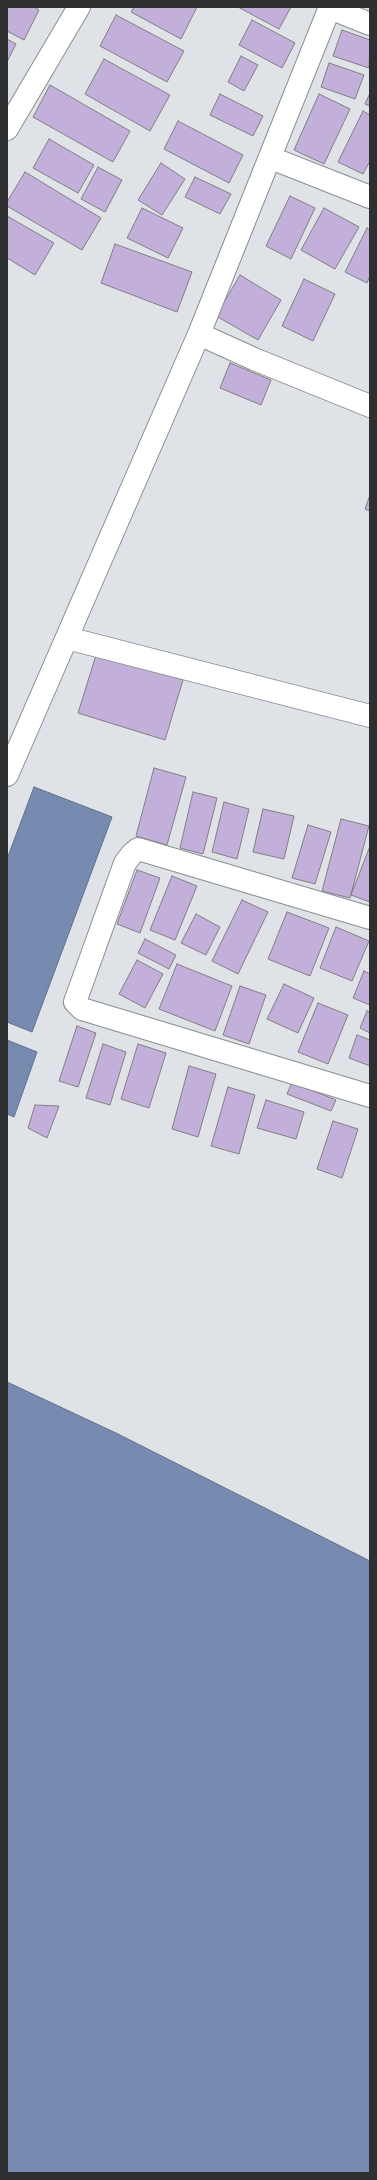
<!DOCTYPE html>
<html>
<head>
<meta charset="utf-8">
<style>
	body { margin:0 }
	#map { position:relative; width:377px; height:2180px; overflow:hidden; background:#dfe3e8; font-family:Signika,sans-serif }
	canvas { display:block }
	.frame { position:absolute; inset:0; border:8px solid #2e2f31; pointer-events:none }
</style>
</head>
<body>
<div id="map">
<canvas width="377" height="2180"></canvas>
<div class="frame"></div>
</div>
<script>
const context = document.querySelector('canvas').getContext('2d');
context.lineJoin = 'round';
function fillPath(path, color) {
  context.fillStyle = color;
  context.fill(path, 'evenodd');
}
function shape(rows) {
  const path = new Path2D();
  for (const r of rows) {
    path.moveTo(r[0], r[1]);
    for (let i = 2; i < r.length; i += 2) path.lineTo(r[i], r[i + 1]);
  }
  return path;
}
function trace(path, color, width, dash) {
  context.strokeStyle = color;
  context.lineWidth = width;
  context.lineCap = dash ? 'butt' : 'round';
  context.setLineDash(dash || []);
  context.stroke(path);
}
const water = shape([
	[34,787,112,817,32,1032,7,1022,7,859,34,787],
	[7,1040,37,1052,14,1117,7,1114,7,1040],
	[7,1382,116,1433,370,1561,370,2173,7,2173,7,1382]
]);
const building = shape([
	[7,7,34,7,39,10,24,40,7,31,7,7],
	[134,7,197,7,181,39,131,12,134,7],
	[238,7,291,7,279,29,238,7],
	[116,15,184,51,167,82,100,46,116,15],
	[252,20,295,43,282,68,239,45,252,20],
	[342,30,370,40,369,68,333,56,342,30],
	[7,39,16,44,7,62,7,39],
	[241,56,258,65,244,91,228,82,241,56],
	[104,59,170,95,150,131,85,94,104,59],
	[329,63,364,75,355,99,321,87,329,63],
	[50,85,130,131,113,162,33,117,50,85],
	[370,93,370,106,365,104,370,93],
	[220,94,263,116,253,136,210,115,220,94],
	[319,94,350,109,324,164,294,150,319,94],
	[363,111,370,115,370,161,363,174,338,162,363,111],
	[178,121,243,155,229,183,164,149,178,121],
	[49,139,94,165,78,193,33,168,49,139],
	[161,163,185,179,162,215,138,200,161,163],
	[98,167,122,180,105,212,81,199,98,167],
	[25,172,101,218,82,250,7,206,7,202,25,172],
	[195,177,231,194,220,214,185,197,195,177],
	[290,196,315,208,291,259,266,246,290,196],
	[142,208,183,228,168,258,127,238,142,208],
	[324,208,359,227,335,269,301,250,324,208],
	[7,216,54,243,35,275,7,258,7,216],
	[367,228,370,230,370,276,367,283,345,272,367,228],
	[115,244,192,272,177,312,101,283,115,244],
	[240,275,281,300,258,340,216,316,240,275],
	[304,279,335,294,313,341,282,326,304,279],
	[230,363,271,380,261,405,220,388,230,363],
	[370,495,370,511,365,509,370,495],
	[97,652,183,680,165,740,78,713,97,652],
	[154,768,186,777,167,845,136,836,154,768],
	[193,792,217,798,203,854,180,848,193,792],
	[224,802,249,809,237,859,212,852,224,802],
	[263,809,294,816,284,859,253,852,263,809],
	[341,819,369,826,350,898,322,891,341,819],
	[308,825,331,832,315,884,292,878,308,825],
	[370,846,370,902,351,895,370,846],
	[137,870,160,878,140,933,117,924,137,870],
	[172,876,197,886,175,940,150,930,172,876],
	[242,900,268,912,238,974,212,961,242,900],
	[287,912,329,928,310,976,268,959,287,912],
	[196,914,220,927,206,955,181,943,196,914],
	[336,927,369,941,352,981,320,968,336,927],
	[145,939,176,955,169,969,138,953,145,939],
	[137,960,163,974,145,1008,119,994,137,960],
	[177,964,232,986,215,1031,159,1009,177,964],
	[364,971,370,974,370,1005,353,998,364,971],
	[284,984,314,998,298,1033,267,1019,284,984],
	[240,986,266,995,249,1044,223,1035,240,986],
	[318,1003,348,1015,328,1064,298,1052,318,1003],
	[367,1011,370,1012,370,1033,360,1028,367,1011],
	[77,1026,96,1033,78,1087,59,1081,77,1026],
	[357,1035,370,1040,370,1066,349,1058,357,1035],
	[103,1044,126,1052,110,1105,86,1098,103,1044],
	[138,1044,166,1053,149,1108,121,1099,138,1044],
	[189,1066,216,1074,198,1137,172,1129,189,1066],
	[292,1082,336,1100,331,1111,287,1094,292,1082],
	[228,1087,255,1095,239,1154,211,1146,228,1087],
	[266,1100,304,1112,296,1139,257,1128,266,1100],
	[35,1105,59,1106,47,1138,28,1128,35,1105],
	[333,1121,358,1129,342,1178,317,1169,333,1121]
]);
const minor = shape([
	[330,8,370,24],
	[7,129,79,7],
	[271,158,370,197],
	[199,334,254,359,370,406],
	[67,638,370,716],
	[7,775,199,334,330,7],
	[370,918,138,849,132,854,125,863,75,1002,82,1009,370,1096]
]);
fillPath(water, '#778ab0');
trace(water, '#616f8a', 1);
fillPath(building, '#c3b0da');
trace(building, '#817e83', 1);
trace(minor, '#8a8e92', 24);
trace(minor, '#fff', 22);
</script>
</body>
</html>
